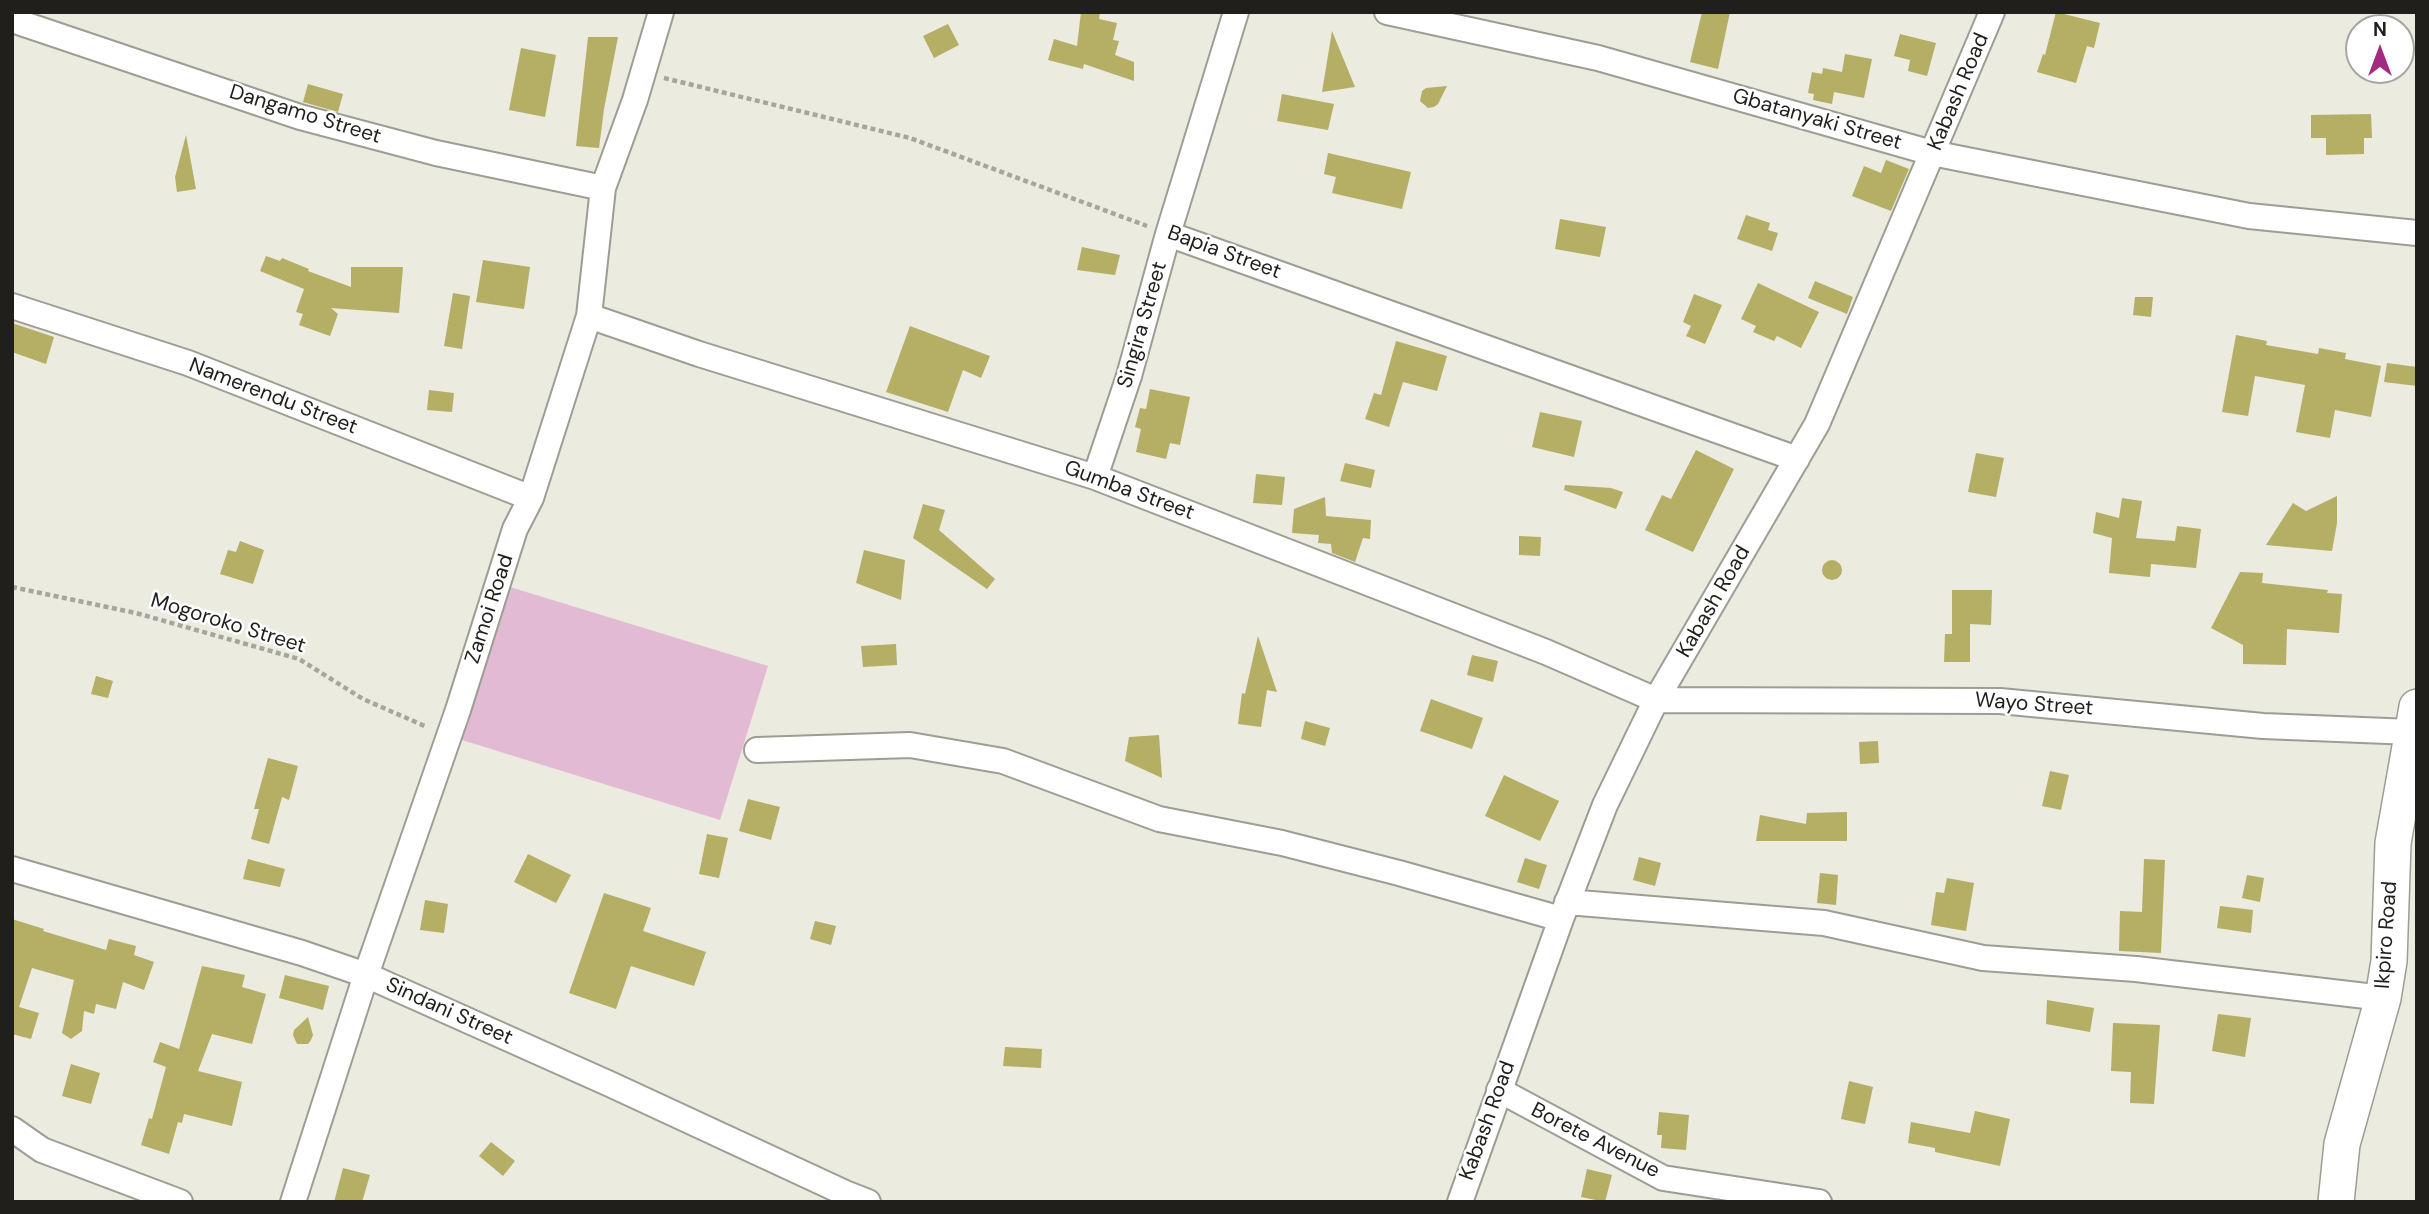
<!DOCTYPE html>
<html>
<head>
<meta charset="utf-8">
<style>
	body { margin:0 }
	#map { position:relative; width:2429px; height:1214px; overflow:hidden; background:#ebebe0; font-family:"DM Sans",sans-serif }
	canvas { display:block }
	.frame { position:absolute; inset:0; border:14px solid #201f1c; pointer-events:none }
	.north { position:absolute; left:2345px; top:14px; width:70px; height:70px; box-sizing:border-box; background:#fff; border:2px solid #a6a5a4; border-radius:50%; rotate:0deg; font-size:19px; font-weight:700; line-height:28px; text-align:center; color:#201f1c }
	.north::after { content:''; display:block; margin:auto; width:24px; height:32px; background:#a32a81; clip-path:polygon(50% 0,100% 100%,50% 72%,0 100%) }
</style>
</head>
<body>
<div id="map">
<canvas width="2429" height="1214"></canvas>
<div class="frame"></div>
<div class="north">N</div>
</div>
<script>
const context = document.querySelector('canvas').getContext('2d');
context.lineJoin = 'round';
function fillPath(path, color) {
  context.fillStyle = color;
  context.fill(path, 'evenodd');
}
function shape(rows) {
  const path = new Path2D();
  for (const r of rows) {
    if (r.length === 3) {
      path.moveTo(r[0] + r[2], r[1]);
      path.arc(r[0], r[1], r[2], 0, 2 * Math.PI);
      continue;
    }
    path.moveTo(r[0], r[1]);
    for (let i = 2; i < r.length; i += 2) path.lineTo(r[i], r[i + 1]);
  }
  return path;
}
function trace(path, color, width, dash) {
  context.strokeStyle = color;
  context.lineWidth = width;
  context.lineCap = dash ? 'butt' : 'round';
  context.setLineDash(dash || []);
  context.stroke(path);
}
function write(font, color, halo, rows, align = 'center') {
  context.font = font + ' "DM Sans",sans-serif';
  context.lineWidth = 5;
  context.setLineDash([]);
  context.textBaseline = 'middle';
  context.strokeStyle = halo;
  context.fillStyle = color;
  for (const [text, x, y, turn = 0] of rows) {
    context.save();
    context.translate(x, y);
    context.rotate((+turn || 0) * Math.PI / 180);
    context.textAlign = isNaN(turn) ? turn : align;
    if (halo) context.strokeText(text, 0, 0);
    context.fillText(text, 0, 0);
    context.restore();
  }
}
const green = shape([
	[510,587,768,666,720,820,462,740]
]);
const building = shape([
	[1081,12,1100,12,1099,19,1117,23,1113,40,1119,41,1115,55,1134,62,1134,81,1084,64,1083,69,1048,60,1054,39,1077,46],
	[1702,12,1730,12,1718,69,1690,62],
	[2056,12,2100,23,2094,48,2087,46,2076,83,2037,72,2043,54,2045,55],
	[948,24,959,45,934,58,923,36],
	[1332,31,1355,87,1322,92],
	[1900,34,1936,43,1927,76,1908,71,1910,60,1894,56],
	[588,37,618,37,604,109,599,148,576,146],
	[521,48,556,55,545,117,509,110],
	[1845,54,1872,59,1864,98,1834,92,1832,104,1813,100,1814,94,1808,93,1812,72,1822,74,1823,68,1842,72],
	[308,84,343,94,338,112,303,102],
	[1447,86,1438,104,1434,107,1428,108,1420,101,1422,91,1426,88],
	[1282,94,1334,104,1328,130,1277,121],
	[2371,114,2372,138,2364,138,2364,154,2326,155,2326,138,2311,138,2311,115],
	[186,135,196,189,177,192,175,177],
	[1328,153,1411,172,1402,209,1332,193,1336,177,1324,174],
	[1886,160,1909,169,1891,211,1852,196,1864,166,1881,173],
	[1746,215,1770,223,1768,230,1778,233,1772,251,1737,239],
	[1560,219,1606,227,1600,257,1555,249],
	[1082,247,1120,255,1115,275,1077,270],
	[266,256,280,261,282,258,309,269,308,271,351,287,351,267,403,267,399,313,331,308,338,314,330,336,299,325,303,314,296,312,304,289,260,271],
	[483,260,530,267,524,309,476,302],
	[1815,281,1853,297,1847,314,1808,298],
	[1758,283,1819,312,1801,348,1777,336,1774,341,1753,332,1756,326,1741,319],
	[453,293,470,296,462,349,444,346],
	[1694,294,1722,305,1705,344,1686,336,1691,326,1683,322],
	[2135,297,2153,297,2151,317,2133,315],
	[12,323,54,337,46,364,12,352],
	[910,326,990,356,981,378,963,370,948,412,886,392],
	[2236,335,2267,341,2266,345,2318,354,2319,348,2346,353,2345,359,2381,366,2371,417,2335,410,2330,438,2296,432,2305,385,2255,376,2248,416,2222,412],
	[1396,341,1447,356,1437,391,1403,382,1389,427,1365,419,1374,393,1381,395],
	[2387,363,2417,367,2417,386,2384,382],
	[1150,389,1190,397,1180,445,1170,443,1166,459,1136,452,1141,429,1135,427,1140,408,1146,409],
	[429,390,454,393,452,412,427,410],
	[1540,412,1582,421,1574,457,1532,447],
	[1696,450,1734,469,1693,552,1645,530,1662,495,1671,499],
	[1976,453,2004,458,1996,497,1968,492],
	[1345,463,1375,470,1371,488,1340,481],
	[1256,474,1285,477,1282,505,1253,503],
	[1565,485,1611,488,1623,492,1616,509,1564,490],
	[2337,496,2337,523,2332,551,2266,545,2293,503,2306,511],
	[1325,497,1326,516,1371,520,1370,539,1363,538,1355,562,1332,553,1331,544,1318,543,1319,535,1292,533,1294,509],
	[2122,498,2142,501,2136,538,2175,541,2177,526,2201,529,2196,568,2151,564,2150,577,2109,573,2112,538,2093,533,2096,512,2119,518],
	[923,504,945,510,939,530,995,579,987,589,913,538],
	[1519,536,1541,537,1540,556,1519,555],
	[240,541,264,550,253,584,220,574,228,550,236,552],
	[864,550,905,560,901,600,856,583],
	[1832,570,10],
	[2240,572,2263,573,2262,583,2328,590,2327,593,2342,594,2339,633,2287,629,2286,665,2243,664,2243,645,2211,628],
	[1952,590,1992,590,1991,625,1970,624,1970,662,1944,662,1945,634,1952,634],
	[1258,636,1277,692,1267,690,1261,727,1238,724,1242,693,1245,694],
	[896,644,897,665,863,667,861,646],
	[1472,655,1498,661,1493,682,1467,675],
	[96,676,113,681,108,698,91,694],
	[1431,699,1483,718,1472,749,1420,731],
	[1305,721,1330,728,1325,746,1301,739],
	[1159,735,1162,778,1125,761,1129,737],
	[1878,741,1879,763,1860,764,1859,742],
	[268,758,298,766,289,800,282,797,269,844,251,839,259,809,254,809],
	[2050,771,2069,775,2061,810,2042,806],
	[1504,775,1559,801,1540,841,1485,816],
	[748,799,780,807,771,840,739,831],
	[1847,812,1847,841,1756,841,1760,815,1806,824,1807,813],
	[707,834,728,838,719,878,699,874],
	[528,854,571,875,556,903,514,882],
	[1639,857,1661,863,1655,886,1633,880],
	[1525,858,1547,865,1539,889,1517,882],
	[248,859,285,869,280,887,243,879],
	[2144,859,2165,860,2161,953,2119,951,2120,911,2142,912],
	[1820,873,1838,875,1836,905,1817,903],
	[2247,875,2264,878,2260,902,2242,898],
	[1947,878,1974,883,1966,931,1931,925,1936,892,1944,893],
	[604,893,651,908,643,931,706,952,694,986,631,966,616,1009,569,993],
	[425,900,448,904,444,933,420,930],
	[2220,906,2253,910,2251,933,2217,928],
	[12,919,44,929,43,931,106,950,109,939,136,946,134,955,154,962,144,990,123,982,116,1009,96,1004,94,1014,84,1011,82,1031,71,1039,62,1033,74,980,32,968,19,1007,39,1013,31,1039,12,1034],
	[815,921,836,926,831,945,810,939],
	[202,966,245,975,242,987,266,994,252,1044,212,1034,198,1071,242,1082,232,1126,184,1114,182,1123,178,1122,169,1154,141,1145,149,1118,152,1119,166,1067,153,1062,160,1042,179,1049],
	[285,975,329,986,323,1010,279,998],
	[2047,1000,2094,1008,2090,1032,2046,1024],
	[2218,1014,2251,1018,2245,1057,2212,1051],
	[308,1017,313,1035,311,1040,308,1044,297,1044,293,1035,294,1030],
	[2113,1023,2160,1025,2154,1104,2130,1103,2131,1072,2111,1071],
	[1005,1047,1042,1049,1041,1068,1003,1066],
	[71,1064,100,1073,91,1104,62,1096],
	[1849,1081,1873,1087,1865,1124,1841,1119],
	[1975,1111,2010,1119,2000,1166,1935,1152,1935,1148,1908,1143,1911,1122,1970,1133],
	[1659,1112,1689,1115,1686,1150,1661,1148,1662,1135,1657,1135],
	[491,1142,515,1161,503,1176,479,1156],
	[343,1168,370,1175,362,1202,334,1202],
	[1587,1169,1612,1175,1605,1202,1581,1197]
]);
const path = shape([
	[664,78,910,138,1147,226],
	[12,587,136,613,299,659,363,699,427,727]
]);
const street = shape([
	[1387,12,1598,58,1932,153,2249,216,2417,233],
	[12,20,300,117,436,153,603,188],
	[1168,234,1797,459],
	[12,306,188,363,531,498],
	[589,316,699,354,1095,477,1546,652,1656,700,2000,701,2263,726,2412,732],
	[1095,477,1129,376,1168,234,1236,12],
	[757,750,910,745,1003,761,1159,819,1282,843,1399,873,1561,919],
	[12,869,302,953,366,975,612,1085,845,1193,868,1202],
	[1567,902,1824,923,1983,958,2136,969,2383,998],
	[1499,1090,1663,1178,1819,1202],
	[12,1129,42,1150,180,1202],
	[293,1202,366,975,458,710,515,529,531,498,589,316,603,188,635,100,661,12],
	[1460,1202,1561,919,1605,805,1656,700,1817,424,1992,12]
]);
const secondary = shape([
	[2336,1202,2342,1144,2383,998,2389,961,2393,843,2417,707]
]);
const streetNames = [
	["Kabash Road",1959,92,-67],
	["Dangamo Street",305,115,17],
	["Gbatanyaki Street",1817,120,16],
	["Bapia Street",1224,253,20],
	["Singira Street",1143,325,-74],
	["Namerendu Street",273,397,21],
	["Gumba Street",1129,491,20],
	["Kabash Road",1714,602,-60],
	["Zamoi Road",490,609,-72],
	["Mogoroko Street",228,624,17],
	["Wayo Street",2034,705,4],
	["Ikpiro Road",2387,935,-86],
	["Sindani Street",449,1012,24],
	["Kabash Road",1488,1121,-70],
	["Borete Avenue",1595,1141,27]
];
fillPath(green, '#e3bad3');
fillPath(building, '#b5ae65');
trace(street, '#9e9d93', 28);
trace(secondary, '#9e9d93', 38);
trace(path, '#a6a69e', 4.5, [5, 3.5]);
trace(street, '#fff', 24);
trace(secondary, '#fff', 35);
write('21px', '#201f1c', '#fff', streetNames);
</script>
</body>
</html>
